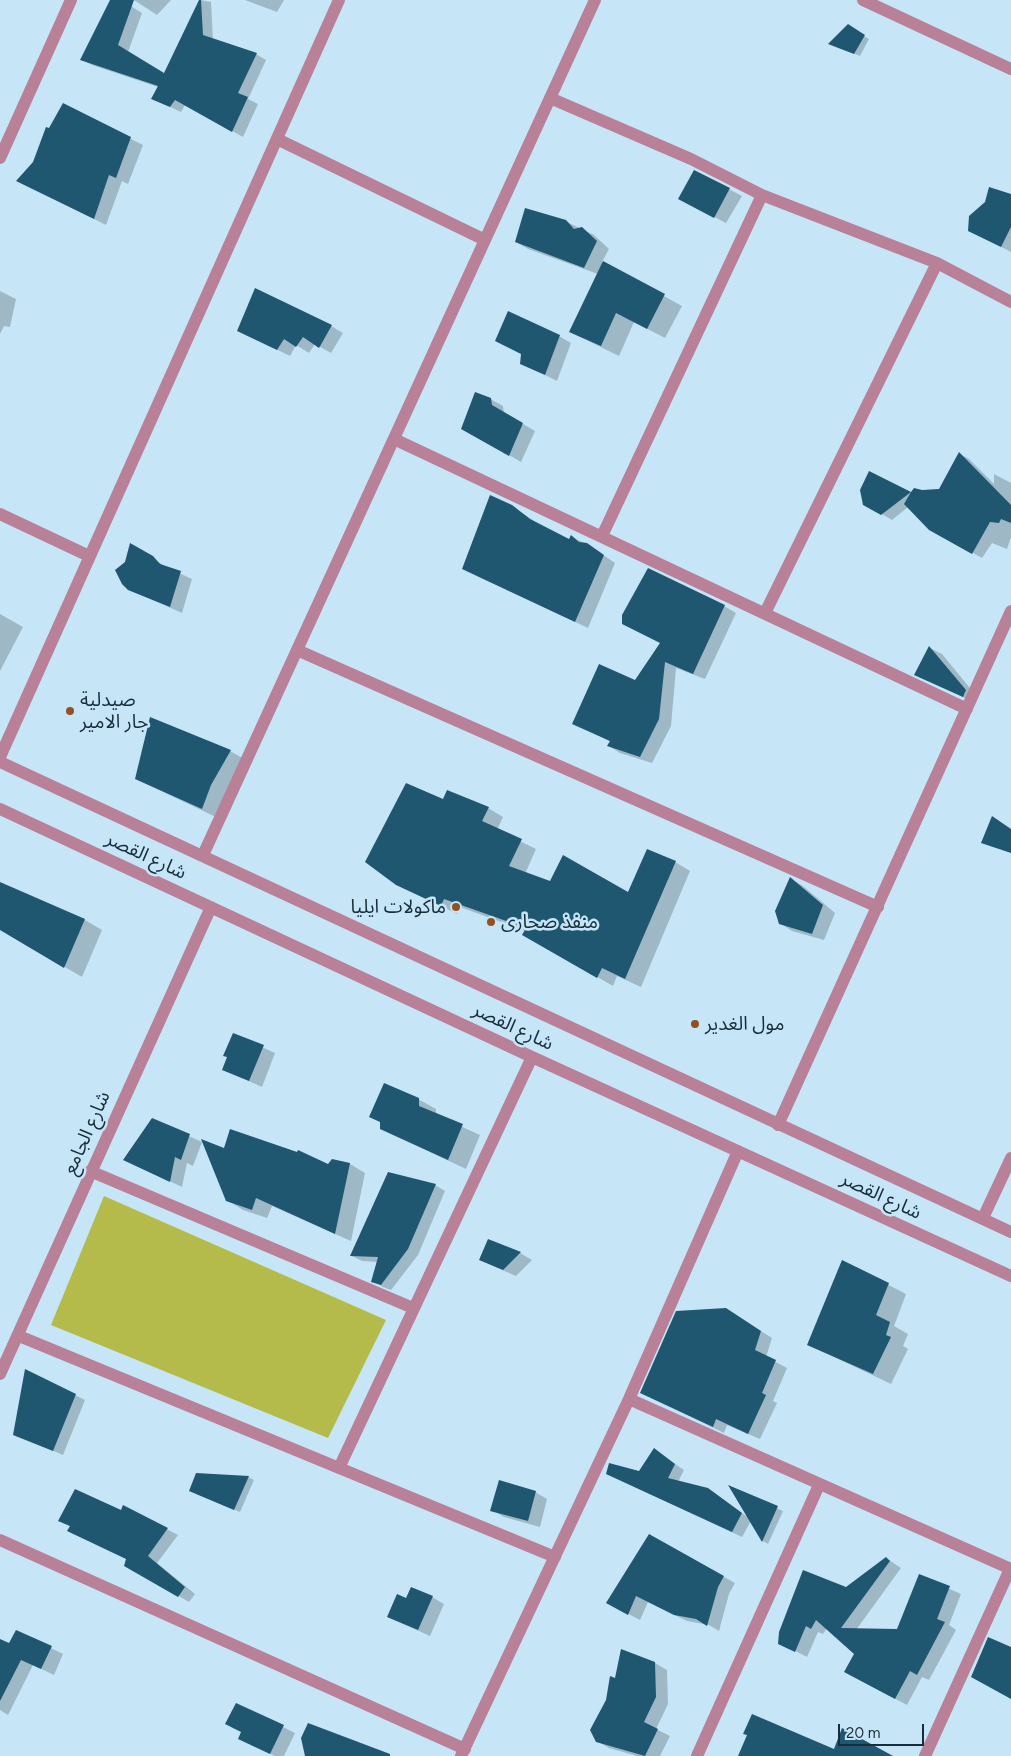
<!DOCTYPE html>
<html>
<head>
<meta charset="utf-8">
<style>
	body { margin:0 }
	#map { position:relative; width:1011px; height:1756px; overflow:hidden; background:#c6e6f8; font-family:Figtree,sans-serif }
	canvas { display:block }
	.scale { position:absolute; left:838px; top:1724px; width:86px; height:22px; box-sizing:border-box; border:2px solid #172d39; border-top:0; padding-left:6px; font-size:15px; line-height:18px; white-space:nowrap; color:#172d39; -webkit-text-stroke:4px #c6e6f8; paint-order:stroke }
</style>
</head>
<body>
<div id="map">
<canvas width="1011" height="1756"></canvas>
<div class="scale">20 m</div>
</div>
<script>
const context = document.querySelector('canvas').getContext('2d');
context.lineJoin = 'round';
function fillPath(path, color) {
  context.fillStyle = color;
  context.fill(path, 'evenodd');
}
function shape(rows) {
  const path = new Path2D();
  for (const r of rows) {
    path.moveTo(r[0], r[1]);
    for (let i = 2; i < r.length; i += 2) path.lineTo(r[i], r[i + 1]);
  }
  return path;
}
function trace(path, color, width, dash) {
  context.strokeStyle = color;
  context.lineWidth = width;
  context.lineCap = dash ? 'butt' : 'round';
  context.setLineDash(dash || []);
  context.stroke(path);
}
function write(font, color, halo, rows, align = 'center') {
  context.font = font + ' Figtree,"Noto Sans Arabic",sans-serif';
  context.lineWidth = 5;
  context.setLineDash([]);
  context.textBaseline = 'middle';
  context.strokeStyle = halo;
  context.fillStyle = color;
  for (const [text, x, y, turn = 0] of rows) {
    context.save();
    context.translate(x, y);
    context.rotate((+turn || 0) * Math.PI / 180);
    context.textAlign = isNaN(turn) ? turn : align;
    if (halo) context.strokeText(text, 0, 0);
    context.fillText(text, 0, 0);
    context.restore();
  }
}
const green = shape([
	[104,1196,386,1320,328,1438,51,1325]
]);
const shadow = shape([
	[111,0,121,0,142,13,128,52,165,74,200,0,211,2,213,40,256,54,266,60,248,99,258,104,243,137,185,105,181,112,153,99,158,87,92,65,82,60],
	[134,0,171,0,157,15],
	[245,0,284,0,277,12],
	[848,26,869,39,860,56,835,46],
	[63,105,143,145,128,184,122,181,106,225,18,181,34,162],
	[694,171,742,196,726,223,691,205],
	[1011,200,1011,252,982,237],
	[565,221,594,235,609,249,602,262,682,306,665,338,634,322,619,356,570,332,598,274,528,249,516,242],
	[0,291,16,299,10,327,4,326,0,334],
	[331,326,343,333,331,353,315,344,309,353,296,345,290,356,251,337],
	[559,336,571,343,557,381,521,363,522,354],
	[490,399,503,406,504,413,535,431,521,462,462,428],
	[960,454,969,459,994,484,994,474,1011,483,1011,537,1007,549,992,543,982,558,930,529,908,507,892,520,865,504,870,472,912,493,940,490],
	[512,506,540,525,570,541,571,537,587,544,615,563,588,628,475,575],
	[131,545,168,568,192,579,182,613,128,589,126,563],
	[724,606,736,613,705,679,676,668,671,726,652,763,620,753,609,746,611,742,574,723,635,681],
	[0,614,23,627,0,671],
	[930,648,942,654,978,698,975,703,915,674],
	[230,751,248,761,220,819,136,779],
	[444,801,488,808,503,817,497,830,536,849,525,874,550,883,629,894,675,862,690,871,641,987,617,976,613,986,524,935,526,931,460,907,457,914,396,884],
	[791,879,803,886,835,913,824,940,792,931,780,923],
	[0,883,85,920,102,930,82,977,0,929],
	[233,1034,275,1053,262,1087,224,1070],
	[418,1099,436,1109,436,1115,480,1135,466,1169,381,1129],
	[153,1120,202,1142,193,1166,187,1163,182,1187,125,1160],
	[224,1150,328,1165,350,1164,365,1173,351,1241,272,1206,267,1218,243,1210,227,1200],
	[435,1185,445,1191,418,1255,391,1290,383,1287,373,1281,378,1262,362,1261,352,1256],
	[489,1240,520,1253,532,1260,516,1276,493,1266,481,1260],
	[842,1261,906,1294,894,1326,908,1334,903,1346,908,1349,891,1384,809,1345],
	[737,1316,772,1338,766,1357,787,1368,773,1401,777,1403,760,1439,727,1425,724,1433,642,1393],
	[26,1371,85,1400,63,1455,14,1434],
	[654,1450,684,1470,678,1482,708,1489,749,1518,731,1488,783,1511,768,1544,763,1541,751,1521,742,1537,607,1474,639,1472],
	[248,1477,254,1480,240,1512,196,1494],
	[535,1492,547,1499,540,1527,504,1517,492,1510],
	[124,1507,178,1535,157,1563,195,1594,189,1602,125,1565,128,1559,69,1531,71,1527,60,1521,122,1512],
	[650,1536,735,1583,729,1594,719,1631,709,1625,687,1621,648,1602,640,1620,619,1609],
	[886,1558,901,1568,856,1630,898,1630,920,1576,961,1594,949,1625,956,1630,929,1680,922,1677,907,1705,858,1679,856,1654,827,1628,823,1634,818,1632,807,1657,780,1643],
	[432,1597,444,1604,430,1636,388,1617,406,1600],
	[16,1631,63,1654,54,1675,33,1665,8,1715,0,1710,0,1664],
	[655,1663,667,1670,668,1704,656,1729,670,1736,660,1756,637,1756,609,1748,597,1741,616,1680],
	[237,1704,295,1733,284,1756,275,1756,251,1745,242,1732]
]);
const building = shape([
	[110,0,134,0,118,45,164,73,199,0,201,0,203,35,257,53,238,93,248,97,232,132,175,100,170,107,151,99,158,86,80,60],
	[848,24,865,35,854,54,828,44],
	[63,103,131,137,116,178,109,175,94,219,16,181,33,162,46,127,49,128],
	[694,170,730,188,714,218,678,199],
	[989,187,1011,194,1011,227,1001,247,968,231,969,216,985,202],
	[525,208,566,220,574,229,582,227,597,241,584,268,515,242],
	[603,261,665,294,647,329,616,313,601,346,569,332],
	[255,288,332,325,319,348,303,337,296,347,284,339,277,350,237,331],
	[508,311,560,335,545,375,520,364,521,354,495,341],
	[475,392,491,398,492,405,523,423,509,456,461,429],
	[959,452,1011,505,1011,523,1001,519,999,523,990,522,972,554,929,530,904,504,911,492,881,515,863,505,860,490,869,471,911,492,914,488,922,490,939,489],
	[490,495,512,505,530,519,569,539,571,535,579,542,587,543,604,555,575,622,462,569],
	[130,543,153,556,160,564,181,571,170,607,128,590,122,584,115,570,125,562],
	[648,568,725,605,693,674,665,662,659,719,640,757,607,746,610,741,572,724,599,664,635,680,660,643,622,624,622,615],
	[929,646,966,690,963,697,914,675],
	[150,717,231,750,211,785,202,809,135,779],
	[406,783,443,799,447,790,489,807,482,821,522,839,509,866,550,881,563,855,628,892,647,849,676,861,625,979,602,968,597,978,522,935,526,928,444,899,441,906,396,885,365,862],
	[992,816,1011,829,1011,853,981,843],
	[790,877,823,905,812,934,779,924,775,911],
	[0,882,85,919,64,968,0,930],
	[233,1033,264,1045,249,1081,222,1070,227,1057,223,1056],
	[384,1083,419,1098,419,1106,463,1124,448,1160,380,1129,380,1122,369,1117],
	[152,1118,190,1134,181,1160,175,1157,170,1182,123,1160],
	[230,1129,297,1152,298,1150,328,1164,332,1159,350,1163,335,1234,256,1198,252,1210,226,1201,201,1139,224,1148],
	[388,1172,436,1184,408,1249,381,1285,371,1282,378,1257,350,1256],
	[488,1239,521,1252,503,1270,479,1260],
	[842,1260,889,1283,876,1315,890,1322,886,1335,891,1337,873,1374,807,1345],
	[726,1308,761,1331,755,1350,776,1360,762,1393,766,1395,748,1434,716,1419,713,1427,640,1393,676,1311],
	[25,1369,76,1394,53,1451,13,1435],
	[654,1448,675,1464,668,1478,708,1488,742,1513,732,1532,606,1474,609,1463,639,1471],
	[196,1473,249,1476,234,1510,189,1491],
	[499,1480,536,1491,528,1521,490,1511],
	[728,1485,778,1506,762,1542],
	[75,1489,121,1510,123,1505,168,1528,148,1556,185,1587,178,1597,124,1566,126,1559,67,1531,70,1526,58,1521],
	[649,1534,724,1576,718,1587,707,1626,696,1619,674,1615,636,1596,628,1615,606,1603],
	[886,1557,890,1561,841,1628,897,1629,919,1574,950,1586,937,1619,945,1622,917,1675,910,1671,895,1699,844,1672,854,1654,816,1620,811,1629,806,1626,795,1652,778,1644,779,1632,803,1570,846,1587],
	[411,1587,433,1596,418,1630,387,1617,397,1594,406,1598],
	[16,1630,52,1646,41,1669,21,1660,0,1701,0,1639,9,1643],
	[988,1637,1011,1647,1011,1699,971,1677],
	[621,1649,655,1662,656,1697,644,1722,658,1729,645,1756,596,1742,590,1730,606,1700,610,1676,615,1678],
	[236,1703,284,1725,270,1754,238,1739,241,1732,225,1724],
	[752,1714,834,1749,842,1728,893,1756,738,1756,747,1735,743,1734],
	[308,1723,390,1754,390,1756,305,1756,301,1738]
]);
const minor = shape([
	[863,0,1011,69],
	[550,98,691,159,762,195,937,263,1011,302],
	[277,139,485,240],
	[0,158,71,0],
	[394,439,967,709],
	[0,514,89,556],
	[602,536,762,195],
	[765,613,937,263],
	[297,650,878,907],
	[0,757,339,0],
	[0,762,1011,1232],
	[0,809,532,1057,1011,1276],
	[203,855,595,0],
	[778,1125,1011,611],
	[90,1171,413,1308],
	[983,1218,1011,1158],
	[19,1336,555,1557],
	[0,1374,211,907],
	[629,1399,1011,1569],
	[339,1468,532,1057],
	[0,1540,465,1749],
	[461,1756,629,1399,738,1151],
	[697,1756,819,1485],
	[925,1756,1010,1569]
]);
const markers = [
	[70,711,5,"#935021"],
	[456,907,5,"#935021"],
	[491,922,5,"#935021"],
	[695,1024,5,"#935021"]
];
const poiNames = [
	["صيدلية",80,700],
	["جار الامير",80,722],
	["ماكولات ايليا",446,907,"right"],
	["منفذ صحارى",501,922],
	["مول الغدير",705,1024]
];
const streetNames = [
	["شارع القصر",146,856,25],
	["شارع القصر",513,1027,25],
	["شارع الجامع",87,1133,-66],
	["شارع القصر",881,1196,25]
];
fillPath(green, '#b5bb4b');
fillPath(shadow, '#0003');
fillPath(building, '#1f5670');
trace(minor, '#b88198', 12);
for (const [x, y, r, color] of markers) {
  const dot = new Path2D();
  dot.arc(x, y, r, 0, 2 * Math.PI);
  context.fillStyle = color;
  context.fill(dot);
  trace(dot, '#c6e6f8', 2);
}
write('19px', '#172d39', '#c6e6f8', poiNames, 'left');
write('19px', '#172d39', '#c6e6f8', streetNames);
</script>
</body>
</html>
